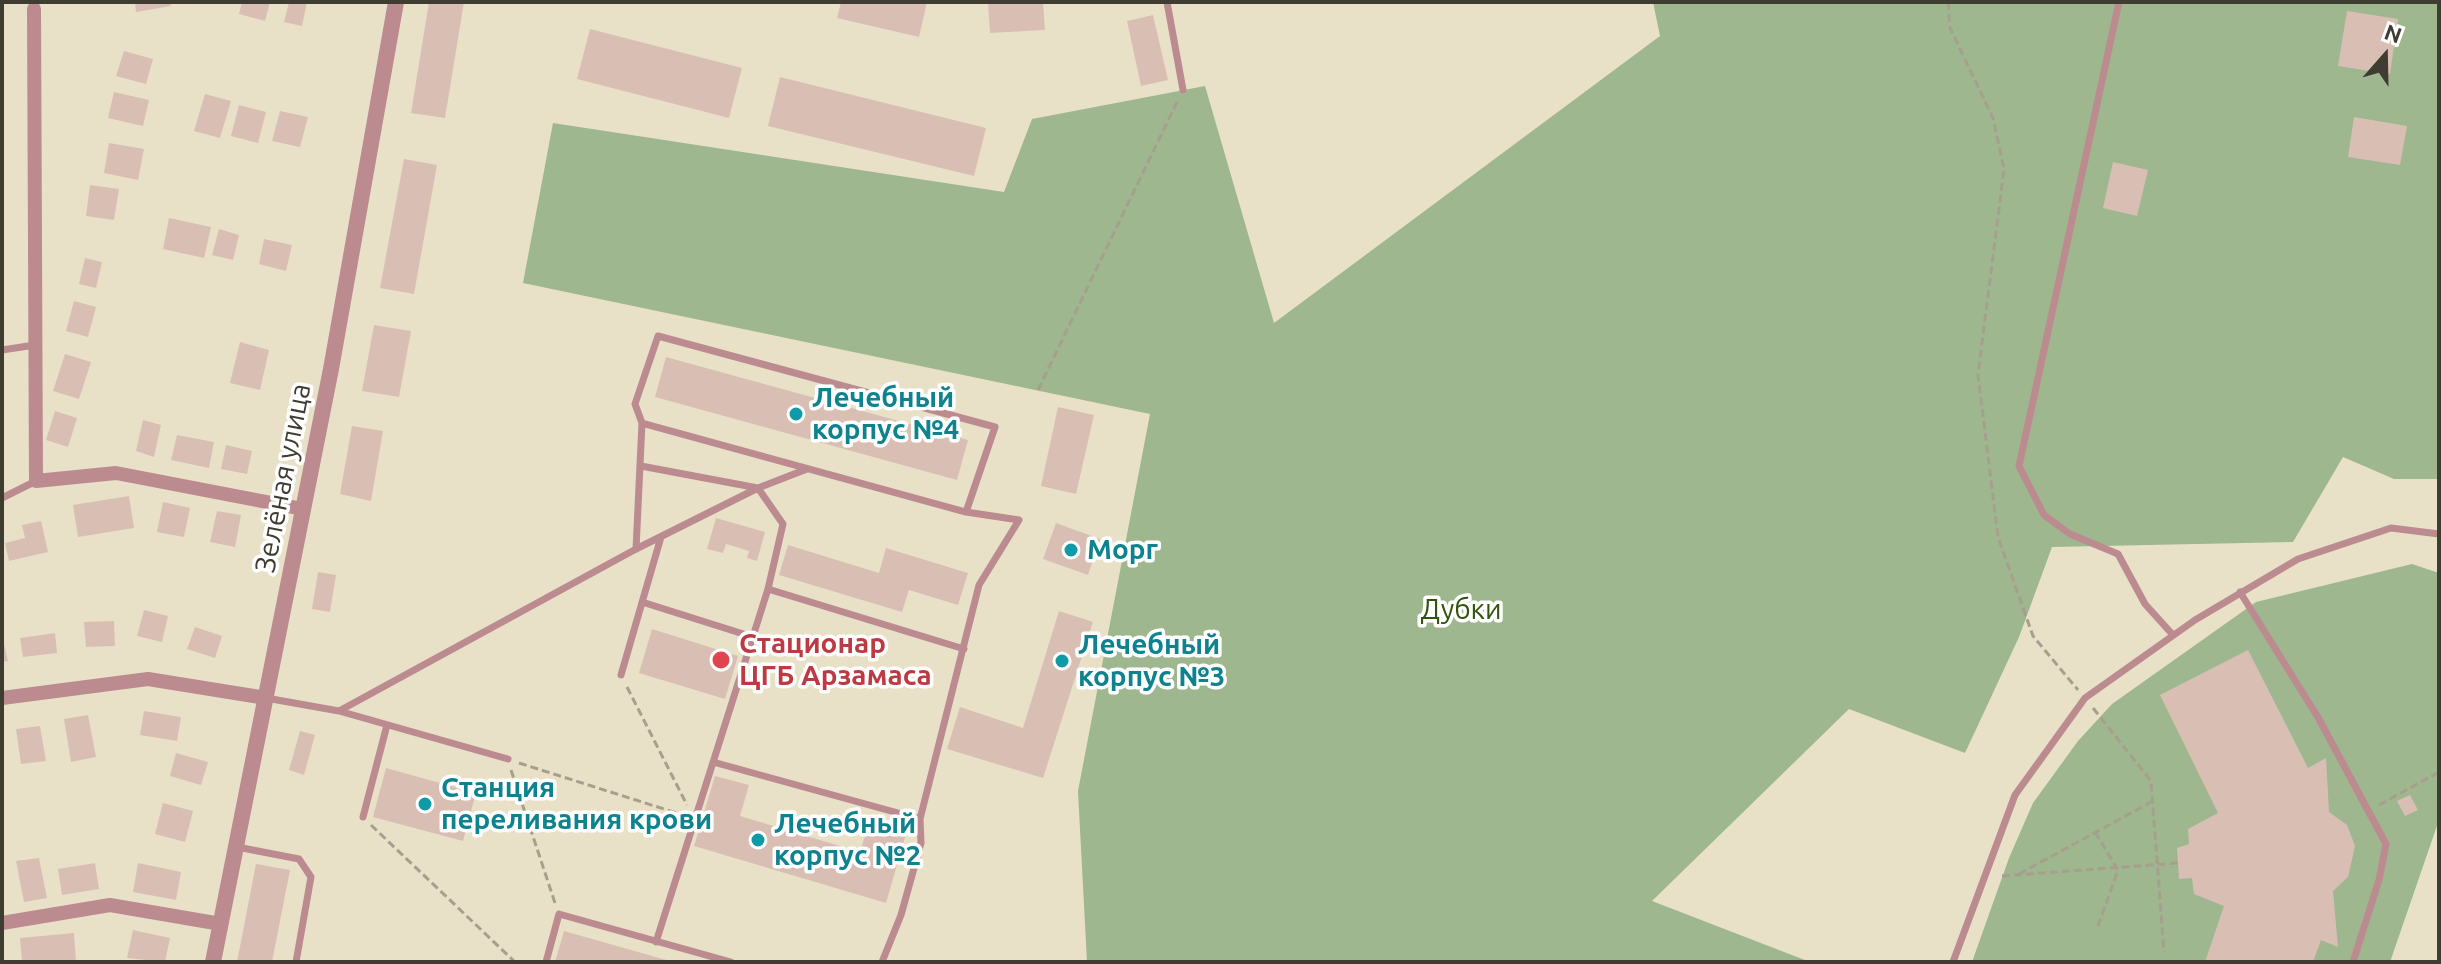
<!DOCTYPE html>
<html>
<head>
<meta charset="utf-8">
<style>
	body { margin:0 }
	#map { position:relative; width:2441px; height:964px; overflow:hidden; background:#e8e1c8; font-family:Ubuntu,sans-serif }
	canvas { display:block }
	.frame { position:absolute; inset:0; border:4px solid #3f3c32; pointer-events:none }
	.north { position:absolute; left:2345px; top:16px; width:80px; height:80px; -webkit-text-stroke:6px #fff; paint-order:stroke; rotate:20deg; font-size:22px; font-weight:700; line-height:32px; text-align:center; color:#3f3c32 }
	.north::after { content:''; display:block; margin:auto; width:28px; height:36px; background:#3f3c32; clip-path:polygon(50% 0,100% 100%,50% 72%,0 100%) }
</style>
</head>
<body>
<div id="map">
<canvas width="2441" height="964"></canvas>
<div class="frame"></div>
<div class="north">N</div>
</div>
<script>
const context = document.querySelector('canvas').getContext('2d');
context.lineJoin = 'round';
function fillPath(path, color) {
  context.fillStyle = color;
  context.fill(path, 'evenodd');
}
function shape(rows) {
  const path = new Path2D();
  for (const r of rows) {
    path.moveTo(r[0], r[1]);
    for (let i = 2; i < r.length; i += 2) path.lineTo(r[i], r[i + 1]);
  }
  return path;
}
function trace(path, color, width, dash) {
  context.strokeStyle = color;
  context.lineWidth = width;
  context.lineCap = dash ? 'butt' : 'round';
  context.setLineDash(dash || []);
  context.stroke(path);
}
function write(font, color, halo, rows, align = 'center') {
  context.font = font + ' Ubuntu,sans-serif';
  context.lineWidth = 7;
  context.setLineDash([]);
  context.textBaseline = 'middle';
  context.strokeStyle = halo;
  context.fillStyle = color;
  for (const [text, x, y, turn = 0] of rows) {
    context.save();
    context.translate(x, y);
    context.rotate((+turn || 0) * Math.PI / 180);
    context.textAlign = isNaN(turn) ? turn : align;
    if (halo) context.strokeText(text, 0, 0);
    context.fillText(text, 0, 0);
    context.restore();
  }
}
const green = shape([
	[1653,2,2439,2,2439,479,2394,479,2343,457,2293,542,2052,547,2019,637,1965,753,1849,709,1652,901,1810,962,1087,962,1078,791,1150,414,523,283,553,123,1004,192,1032,119,1205,86,1274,323,1660,36],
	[2412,564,2439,573,2439,820,2390,962,1972,962,2009,858,2033,803,2078,741,2112,704,2256,602]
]);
const building = shape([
	[135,2,170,2,171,6,136,12],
	[242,2,270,2,265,21,239,14],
	[289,2,307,2,302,26,284,22],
	[429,2,464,2,445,118,411,113],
	[841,2,927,2,919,37,837,18],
	[988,2,1043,2,1045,30,990,33],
	[2347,11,2398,19,2390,74,2338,66],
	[1153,15,1168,80,1141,86,1127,21],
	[590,29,742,68,729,118,577,79],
	[124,51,153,59,146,84,116,76],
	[780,77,986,128,974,176,768,126],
	[114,92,149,100,143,126,108,118],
	[205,94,231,101,220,138,194,131],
	[239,105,266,112,258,143,231,136],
	[280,111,308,117,300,147,272,141],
	[2354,117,2407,126,2400,165,2348,157],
	[109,143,144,149,138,180,104,173],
	[404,159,437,165,414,294,380,288],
	[2113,162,2148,170,2137,216,2103,208],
	[90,185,119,189,114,220,86,216],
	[169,218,211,227,204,258,163,249],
	[219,229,239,235,233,260,212,255],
	[264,239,292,245,286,271,259,264],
	[85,258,102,262,96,288,79,284],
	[74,301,96,307,88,337,66,331],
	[374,325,411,331,399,397,362,391],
	[240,342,269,350,260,390,230,383],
	[65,354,91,362,79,399,53,391],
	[666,357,968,440,957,480,655,397],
	[1058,407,1094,415,1076,494,1041,486],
	[55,411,77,418,68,447,46,440],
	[143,420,161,425,154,457,136,451],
	[352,426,383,431,371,501,340,494],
	[177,435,214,442,209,468,171,460],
	[226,445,252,451,247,474,221,469],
	[129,496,134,528,78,537,73,505],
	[163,502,190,508,184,537,157,532],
	[217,511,241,515,235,547,210,542],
	[716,518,765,532,757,561,747,558,749,551,726,544,723,553,707,549],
	[41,521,48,552,9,561,5,543,25,538,22,525],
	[1056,523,1100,539,1088,575,1043,559],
	[788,545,879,573,886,548,968,573,958,605,909,590,902,612,779,575],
	[318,572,336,575,330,612,312,609],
	[144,610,168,616,162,642,137,636],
	[1059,611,1093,622,1043,778,947,749,960,707,1023,728],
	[114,621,115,646,86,647,84,622],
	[195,627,222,636,215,658,187,649],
	[652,629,738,656,725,699,639,673],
	[55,633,57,653,23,657,20,638],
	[2,635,8,661,2,662],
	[2248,650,2308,768,2326,758,2329,812,2347,825,2355,846,2348,877,2333,891,2338,947,2321,940,2313,962,2205,962,2224,906,2194,894,2192,878,2179,879,2177,848,2189,844,2188,829,2218,813,2160,695],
	[144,711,181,717,177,741,140,735],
	[88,715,96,757,71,762,64,719],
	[40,726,46,761,21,764,16,729],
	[300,731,315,735,304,775,289,770],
	[176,753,208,762,201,785,170,776],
	[386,768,476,793,463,841,373,817],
	[715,776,749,785,740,816,860,852,871,816,908,827,886,903,694,846],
	[2410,795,2418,810,2405,816,2397,801],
	[163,803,193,811,185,842,155,834],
	[39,858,47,898,24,902,16,861],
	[95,863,99,889,62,895,58,869],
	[138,863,181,872,176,900,133,892],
	[256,864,290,870,272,962,237,962],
	[133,930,170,938,165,962,127,958],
	[564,931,670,961,670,962,555,962],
	[74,933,76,962,22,962,20,938]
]);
const path = shape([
	[1948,2,1950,28,1993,118,2004,169,1978,375,1998,537,2033,636,2078,690],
	[1038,390,1178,100],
	[627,687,687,805],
	[2093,708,2151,781,2164,952],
	[519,763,683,815],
	[511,770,555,903],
	[2379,805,2439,772],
	[371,825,515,962],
	[2095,832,2118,870,2097,929],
	[2019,874,2153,801],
	[2002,876,2178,863]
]);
const service = shape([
	[1167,2,1183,90],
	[2119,2,2019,466,2044,515,2070,534,2118,554,2145,604,2173,635],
	[2,350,35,345],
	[641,466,758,488,783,524,768,589,656,942],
	[2,498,36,481],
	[636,549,642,423,635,404,658,336,995,427,966,512,642,423],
	[768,589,964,649],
	[2240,592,2319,719,2386,844,2379,880,2353,962],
	[642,602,753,637],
	[621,675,661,537],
	[266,698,339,711,636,549,758,488,807,469],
	[339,711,508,759],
	[713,762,920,819],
	[363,817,387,725],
	[237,847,299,859,311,877,296,962],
	[546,962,559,914,731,962],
	[882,962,901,915,921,843,920,819,979,585,1019,520,966,512],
	[1953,962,2015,795,2085,698,2195,620,2298,559,2391,528,2439,534]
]);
const minor = shape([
	[34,9,36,481,116,473,303,509],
	[2,698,148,679,266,698],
	[2,923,110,905,221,924]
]);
const tertiary = shape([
	[213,962,331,369,396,2]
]);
const markers = [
	[796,414,8,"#0f9aa8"],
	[1071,550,8,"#0f9aa8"],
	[721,660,10,"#e0444e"],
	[1062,661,8,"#0f9aa8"],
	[425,804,8,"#0f9aa8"],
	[758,840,8,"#0f9aa8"]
];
const cultureNames = [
	["Лечебный",812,398],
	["корпус №4",812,430],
	["Морг",1087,550],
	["Лечебный",1078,645],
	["корпус №3",1078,677],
	["Станция",441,788],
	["переливания крови",441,820],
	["Лечебный",774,824],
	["корпус №2",774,856]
];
const streetNames = [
	["Зелёная улица",283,478,-79]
];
const parkNames = [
	["Дубки",1461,610]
];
const healthNames = [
	["Стационар",739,644],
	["ЦГБ Арзамаса",739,676]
];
fillPath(green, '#9eb78e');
fillPath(building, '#d9bfb3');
trace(path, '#a5a08d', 3, [8, 4]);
trace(service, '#bc8b8f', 7);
trace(minor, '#bc8b8f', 14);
trace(tertiary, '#bc8b8f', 16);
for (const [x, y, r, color] of markers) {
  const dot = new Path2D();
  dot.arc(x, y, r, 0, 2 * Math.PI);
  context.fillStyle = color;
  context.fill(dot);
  trace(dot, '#fff', 3);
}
write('bold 28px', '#0d838f', '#fff', cultureNames, 'left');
write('28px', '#3f3c32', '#fff', streetNames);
write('28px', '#30530d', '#fff', parkNames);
write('bold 28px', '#be3a42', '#fff', healthNames, 'left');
</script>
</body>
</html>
